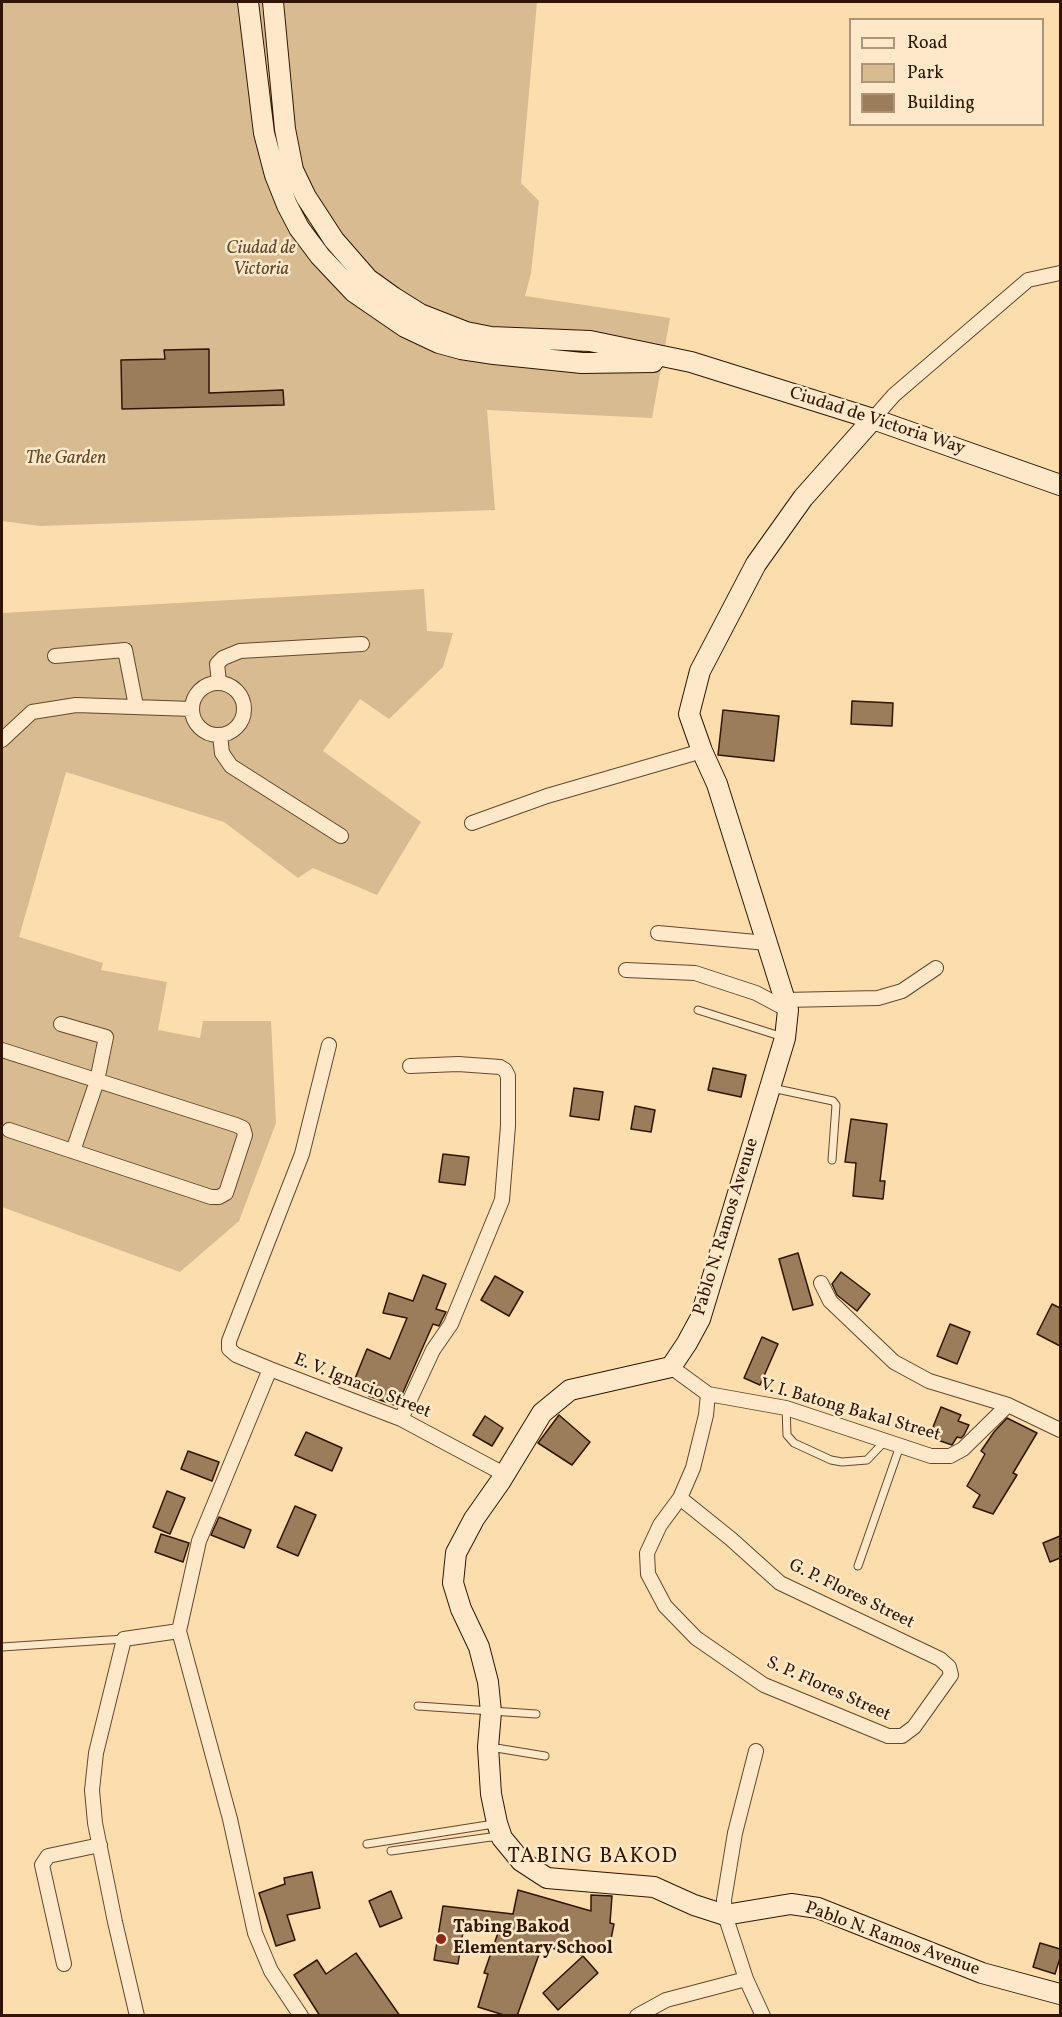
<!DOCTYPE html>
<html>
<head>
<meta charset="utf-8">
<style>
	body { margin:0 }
	#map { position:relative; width:1062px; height:2017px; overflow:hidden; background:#fcddae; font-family:Vollkorn,serif }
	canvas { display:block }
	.frame { position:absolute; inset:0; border:3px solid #311501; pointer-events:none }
	.legend { position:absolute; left:849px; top:18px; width:195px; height:108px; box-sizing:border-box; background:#fde9ca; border:2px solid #ab947a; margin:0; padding:8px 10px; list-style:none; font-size:18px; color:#311501 }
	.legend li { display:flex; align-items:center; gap:12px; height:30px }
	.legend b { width:30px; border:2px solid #ab947a }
</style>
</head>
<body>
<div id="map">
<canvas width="1062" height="2017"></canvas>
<div class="frame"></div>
<ul class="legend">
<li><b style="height:8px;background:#fde9ca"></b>Road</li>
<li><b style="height:16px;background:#d9bb91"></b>Park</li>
<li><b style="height:16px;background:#9b7d5b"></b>Building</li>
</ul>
</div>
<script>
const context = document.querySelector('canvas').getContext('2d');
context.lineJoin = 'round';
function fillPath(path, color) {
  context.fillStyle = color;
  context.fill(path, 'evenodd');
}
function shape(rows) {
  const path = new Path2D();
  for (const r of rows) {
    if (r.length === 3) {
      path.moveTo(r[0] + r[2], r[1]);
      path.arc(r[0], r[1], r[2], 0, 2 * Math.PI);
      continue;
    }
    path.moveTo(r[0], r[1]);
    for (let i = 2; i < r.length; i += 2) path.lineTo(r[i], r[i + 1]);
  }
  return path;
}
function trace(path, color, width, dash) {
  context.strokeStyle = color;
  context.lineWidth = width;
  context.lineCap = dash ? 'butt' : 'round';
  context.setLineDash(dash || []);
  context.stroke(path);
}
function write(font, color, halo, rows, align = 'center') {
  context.font = font + ' Vollkorn,serif';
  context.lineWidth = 5;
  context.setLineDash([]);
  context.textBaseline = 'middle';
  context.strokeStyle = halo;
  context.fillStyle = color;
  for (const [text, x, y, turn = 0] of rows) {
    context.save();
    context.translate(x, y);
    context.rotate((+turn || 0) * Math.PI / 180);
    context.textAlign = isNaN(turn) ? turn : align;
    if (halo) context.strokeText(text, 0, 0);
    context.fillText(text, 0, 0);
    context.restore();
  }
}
const green = shape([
	[2,2,537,2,521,183,539,201,531,273,525,296,670,318,652,418,487,410,495,510,40,526,2,521],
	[424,589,427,631,453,633,443,667,389,719,360,699,323,751,421,822,377,895,313,868,298,878,224,822,66,772,19,937,103,963,101,970,167,982,158,1030,200,1038,203,1021,271,1021,276,1123,239,1221,180,1272,2,1207,2,613]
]);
const building = shape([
	[209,349,209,393,283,390,284,405,122,409,121,360,165,359,164,350,209,349],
	[852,701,893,703,892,726,851,724,852,701],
	[723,710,779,716,774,761,718,755,723,710],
	[713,1068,746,1075,741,1097,708,1090,713,1068],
	[574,1088,603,1092,599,1120,570,1116,574,1088],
	[635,1106,655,1110,651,1132,631,1129,635,1106],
	[851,1119,887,1124,880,1181,885,1181,883,1199,853,1196,856,1163,845,1162,851,1119],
	[443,1154,469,1157,465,1185,439,1182,443,1154],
	[798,1253,813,1305,793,1310,779,1259,798,1253],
	[841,1272,870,1294,857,1311,837,1295,832,1284,841,1272],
	[423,1275,446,1284,436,1309,446,1312,439,1326,433,1324,397,1406,369,1396,370,1393,352,1386,367,1349,390,1359,407,1318,383,1313,389,1293,413,1301,423,1275],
	[495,1276,523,1292,509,1316,481,1300,495,1276],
	[1052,1304,1060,1308,1060,1346,1037,1334,1052,1304],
	[950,1324,970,1332,957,1364,937,1356,950,1324],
	[762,1337,778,1344,760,1385,744,1378,762,1337],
	[941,1407,961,1415,958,1421,969,1425,964,1435,961,1438,957,1437,952,1445,929,1437,941,1407],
	[559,1415,590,1442,572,1465,538,1443,559,1415],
	[485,1416,503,1428,492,1446,473,1435,485,1416],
	[1007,1418,1037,1433,1013,1473,1017,1475,993,1514,973,1507,980,1495,967,1486,985,1454,981,1451,994,1432,1007,1418],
	[306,1432,342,1448,332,1471,295,1455,306,1432],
	[188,1451,219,1462,212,1481,181,1469,188,1451],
	[167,1491,185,1498,170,1534,153,1527,167,1491],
	[295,1506,316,1515,298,1556,277,1547,295,1506],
	[219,1517,251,1530,244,1548,211,1535,219,1517],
	[161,1534,189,1543,183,1562,155,1552,161,1534],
	[1060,1536,1060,1558,1050,1562,1043,1543,1060,1536],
	[312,1872,320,1908,287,1915,295,1940,276,1946,259,1893,285,1884,284,1878,312,1872],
	[518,1890,591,1911,591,1895,612,1896,610,1923,614,1924,608,1954,574,1946,582,1955,542,1946,517,2016,507,2016,478,2007,488,1974,484,1973,499,1930,464,1925,458,1964,434,1960,443,1906,513,1914,518,1890],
	[391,1891,402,1918,380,1927,369,1901,391,1891],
	[1040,1943,1060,1949,1060,1958,1055,1974,1033,1967,1040,1943],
	[356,1953,400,2016,320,2016,294,1975,317,1960,326,1974,356,1953],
	[583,1956,598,1973,558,2010,543,1993,583,1956]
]);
const lane = shape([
	[698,1010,783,1037],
	[772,1088,833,1101,836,1105,832,1160],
	[786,1408,787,1435,794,1443,831,1460,842,1462,867,1460,886,1440],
	[858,1566,900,1446],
	[2,1647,124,1639],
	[418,1706,536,1714],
	[490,1747,545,1756],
	[367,1844,494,1824],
	[391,1851,491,1837,499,1838]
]);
const street = shape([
	[873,419,894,395,1028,280,1060,273],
	[55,656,125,650,136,706],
	[219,682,217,664,223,658,240,651,362,644],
	[218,709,26],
	[220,735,222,753,231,766,341,836],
	[2,740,32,712,76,705,192,709],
	[472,823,547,796,702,751],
	[658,933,767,943],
	[626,970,695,973,756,993,788,1010],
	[784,1000,878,998,902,991,936,968],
	[61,1024,106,1037,97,1081,73,1151],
	[329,1045,302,1154,229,1341,229,1349,236,1355,270,1369,401,1419,504,1474],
	[2,1050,236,1125,243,1128,245,1135,226,1193,219,1197,211,1197,9,1130],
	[821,1283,830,1301,894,1362,929,1381,1008,1405,1060,1430],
	[671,1367,708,1394,786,1408,931,1456,950,1456,963,1449,1008,1405],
	[270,1369,199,1541,179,1631,230,1819,255,1933,271,1971,301,2016],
	[401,1419,433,1350,451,1324,502,1200,508,1126,508,1076,505,1070,500,1067,458,1064,410,1066],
	[680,1498,731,1539,780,1583,940,1659,949,1667,951,1675,914,1727,902,1736,888,1736,764,1685,696,1638,665,1606,648,1574,647,1553,660,1525,680,1498,693,1468,706,1415,708,1394],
	[756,1751,735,1833,724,1900,725,1915,746,1979,763,2016],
	[64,1964,42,1865,48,1856,100,1845],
	[137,2016,115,1922,95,1823,92,1790,96,1753,124,1639,179,1631],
	[637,2016,666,2000,746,1979]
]);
const secondary = shape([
	[248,2,264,133,275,175,287,205,299,228,320,256,354,292,405,327,439,343,461,349,494,354,582,363,653,362],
	[273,2,285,129,293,170,306,197,334,240,368,279,393,297,420,314,466,332,491,337,590,341,691,362,873,419,1060,485],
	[873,419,803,498,756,564,700,671,689,714,702,751,717,784,788,1010,785,1038,700,1319,687,1343,671,1367,570,1390,542,1413,500,1482,474,1519,456,1553,453,1583,461,1609,479,1647,488,1682,491,1712,488,1747,491,1794,497,1823,502,1838,521,1861,547,1878,654,1887,694,1905,725,1915,791,1904,818,1908,982,1973,1060,1994]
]);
const markers = [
	[441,1939,6,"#8f2418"]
];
const parkNames = [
	["Ciudad de",261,250],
	["Victoria",261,271],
	["The Garden",66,460]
];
const streetNames = [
	["Ciudad de Victoria Way",877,422,18],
	["Pablo N. Ramos Avenue",727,1227,-73],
	["E. V. Ignacio Street",362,1387,22],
	["V. I. Batong Bakal Street",850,1411,16],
	["G. P. Flores Street",851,1595,26],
	["S. P. Flores Street",828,1690,24],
	["Pablo N. Ramos Avenue",892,1940,20]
];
const poiNames = [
	["Tabing Bakod",453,1929],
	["Elementary School",453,1950]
];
const quarterNames = [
	["TABING BAKOD",593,1858]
];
fillPath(green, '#d9bb91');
fillPath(building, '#9b7d5b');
trace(building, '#311501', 1.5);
trace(lane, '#64472c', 9);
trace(street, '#64472c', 16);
trace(secondary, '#311501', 22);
trace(lane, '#fde9ca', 7);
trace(street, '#fde9ca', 14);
trace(secondary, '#fde9ca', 20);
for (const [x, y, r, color] of markers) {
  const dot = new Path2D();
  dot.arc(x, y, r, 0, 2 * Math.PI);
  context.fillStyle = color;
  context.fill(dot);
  trace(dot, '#fde9ca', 2);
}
write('italic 18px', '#63472c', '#fde9ca', parkNames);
write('18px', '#311501', '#fde9ca', streetNames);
write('bold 18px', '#311501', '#fde9ca', poiNames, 'left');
context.letterSpacing = '1.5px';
write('21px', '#311501', '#fde9ca', quarterNames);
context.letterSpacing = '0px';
</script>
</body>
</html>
